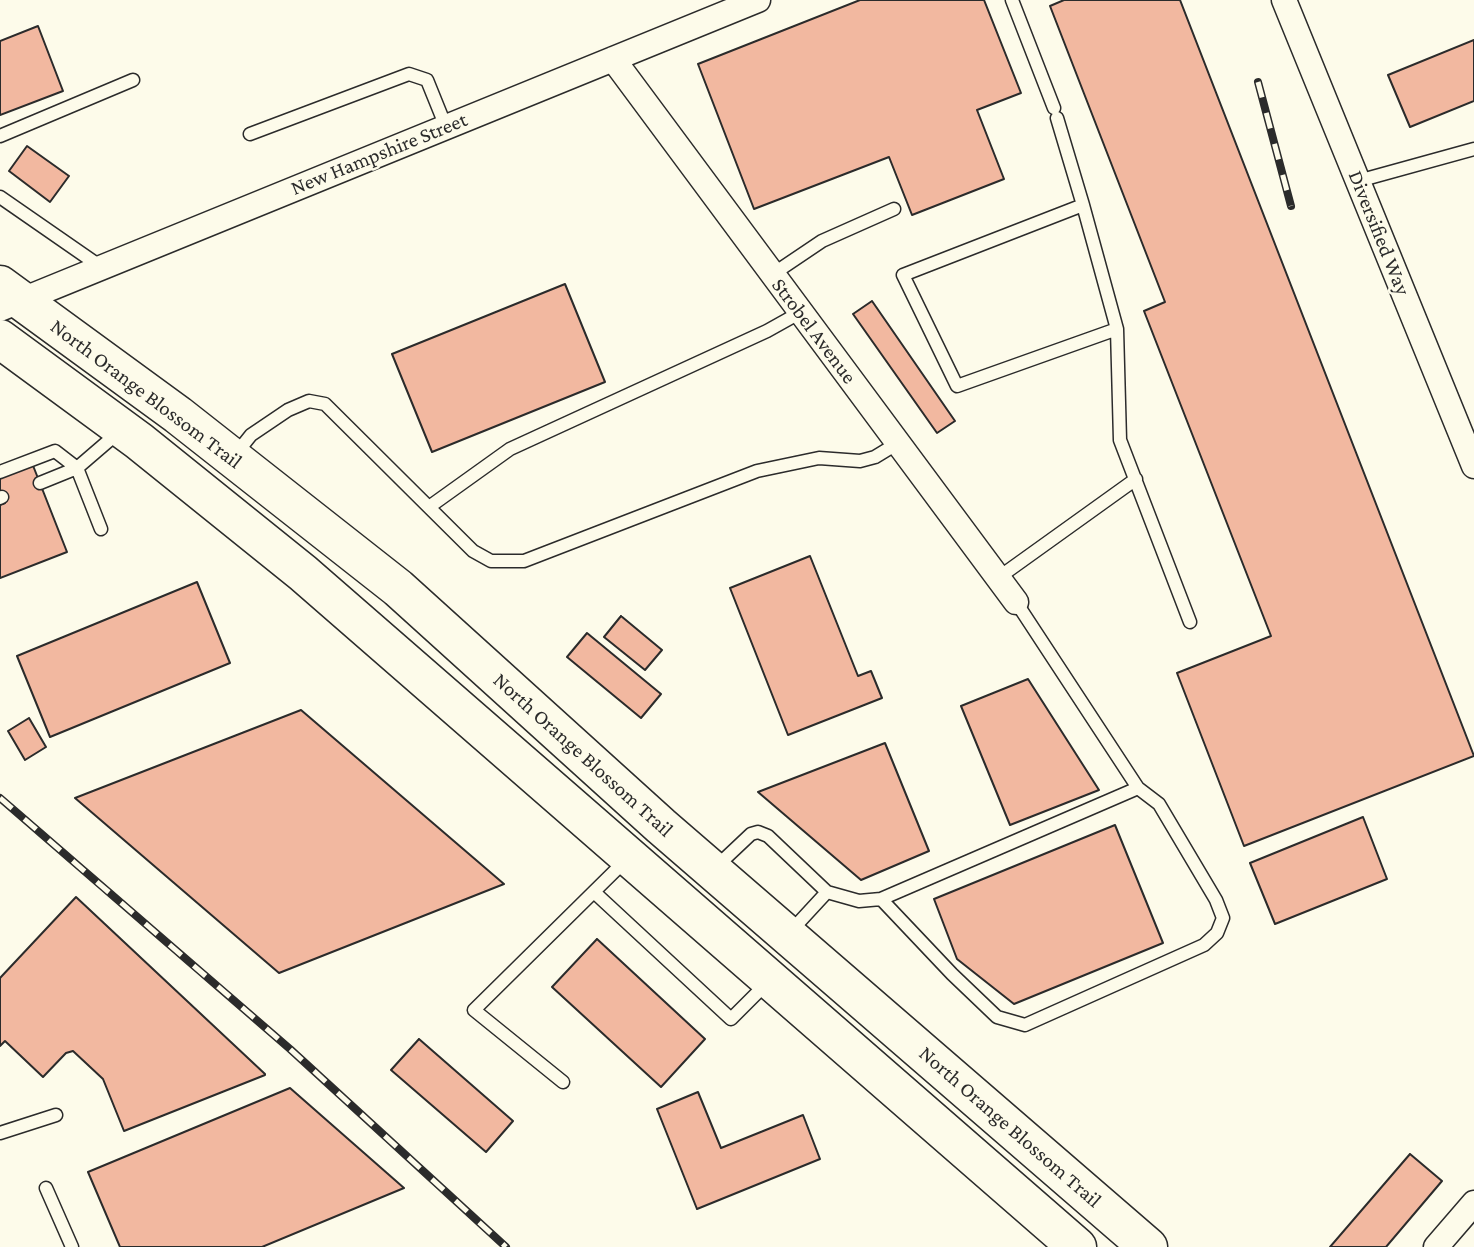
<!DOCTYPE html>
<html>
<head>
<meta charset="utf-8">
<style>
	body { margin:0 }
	canvas { display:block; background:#fdfbea }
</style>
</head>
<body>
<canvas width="1474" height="1247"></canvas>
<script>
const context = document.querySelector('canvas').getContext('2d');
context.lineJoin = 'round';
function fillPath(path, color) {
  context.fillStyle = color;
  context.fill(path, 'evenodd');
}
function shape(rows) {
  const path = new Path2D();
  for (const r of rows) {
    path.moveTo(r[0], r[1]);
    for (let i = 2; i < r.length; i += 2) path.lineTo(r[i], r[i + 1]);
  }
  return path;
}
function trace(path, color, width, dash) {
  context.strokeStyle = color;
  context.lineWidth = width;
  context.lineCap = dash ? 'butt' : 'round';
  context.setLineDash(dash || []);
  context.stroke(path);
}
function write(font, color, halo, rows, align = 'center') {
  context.font = font + ' "Crimson Pro",serif';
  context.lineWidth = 5;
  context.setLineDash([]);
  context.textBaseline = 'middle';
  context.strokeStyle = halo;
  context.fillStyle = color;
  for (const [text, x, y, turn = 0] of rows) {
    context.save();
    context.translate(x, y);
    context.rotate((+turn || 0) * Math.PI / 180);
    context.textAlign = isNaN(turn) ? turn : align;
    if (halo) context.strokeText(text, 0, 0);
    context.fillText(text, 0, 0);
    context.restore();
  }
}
const building = shape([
	[860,0,984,0,1021,93,977,110,1004,179,912,215,889,157,754,209,698,64,860,0],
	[1064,0,1180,0,1474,756,1244,846,1177,673,1271,636,1144,311,1165,302,1050,6,1064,0],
	[38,26,63,91,0,115,0,41,38,26],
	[1474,40,1474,101,1410,127,1388,75,1474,40],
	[27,146,69,176,50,202,9,171,27,146],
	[565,284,605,382,432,452,392,354,565,284],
	[872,301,955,421,937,433,853,314,872,301],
	[32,463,67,552,0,578,0,505,5,503,0,491,0,475,32,463],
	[810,556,858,676,871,671,882,698,788,735,730,588,810,556],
	[197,582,230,663,50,737,17,656,197,582],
	[621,616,662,650,645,670,604,637,621,616],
	[587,633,661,694,641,718,567,657,587,633],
	[1028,679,1099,790,1010,825,961,706,1028,679],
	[301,710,504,884,279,973,75,798,301,710],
	[29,718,46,747,25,760,8,731,29,718],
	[885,743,929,851,861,880,758,792,885,743],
	[1363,817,1387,879,1275,924,1250,863,1363,817],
	[1115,825,1163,943,1014,1004,957,959,934,899,1115,825],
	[76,897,265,1074,265,1075,124,1131,103,1079,73,1051,66,1053,43,1077,5,1041,0,1046,0,978,76,897],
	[597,939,705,1039,661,1087,552,987,597,939],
	[419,1039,513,1121,486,1152,391,1070,419,1039],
	[290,1088,404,1188,262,1247,120,1247,88,1172,290,1088],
	[698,1092,721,1148,803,1115,820,1159,697,1209,657,1109,698,1092],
	[1410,1154,1442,1181,1386,1247,1330,1247,1410,1154]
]);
const service = shape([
	[1012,0,1054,108],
	[1057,118,1083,205,1117,329,957,386,903,275,1083,205],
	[250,134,409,74,427,80,446,127],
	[0,136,133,80],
	[1358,181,1474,149],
	[0,197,101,267],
	[773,274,822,241,894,209],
	[1117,329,1120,440,1190,622],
	[235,455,251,435,288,410,309,401,325,404,473,551,491,561,524,561,757,471,819,458,860,461,875,457,898,443],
	[0,472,55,451,77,468],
	[40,483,77,468],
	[0,498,2,497],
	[429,507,510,449,767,331,801,312],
	[101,529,77,468,120,431],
	[998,578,1136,479],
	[1016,602,1138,788],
	[716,867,751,834,758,832,768,836,827,892,859,901,881,899,1138,788,1159,804,1216,900,1223,918,1217,933,1204,945,1025,1025,997,1017,952,974,881,899],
	[594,892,731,1019,767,983],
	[791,931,827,892],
	[563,1082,474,1010,626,860],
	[0,1133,56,1115],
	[46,1188,72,1247]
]);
const minor = shape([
	[1284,0,1474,466],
	[613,59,1016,602],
	[0,309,758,0],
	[1436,1247,1474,1203]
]);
const primary = shape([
	[0,285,178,415,398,588,661,826,1148,1247],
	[0,339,139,441,303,573,1077,1247]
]);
const rail = shape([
	[1258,82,1291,206],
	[0,798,290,1049,506,1247]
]);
const streetNames = [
	["New Hampshire Street",379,154,-22],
	["Diversified Way",1379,233,68],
	["Strobel Avenue",814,331,53],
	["North Orange Blossom Trail",146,394,37],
	["North Orange Blossom Trail",583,755,42],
	["North Orange Blossom Trail",1010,1127,41]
];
fillPath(building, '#f2b8a0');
trace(building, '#2b2b2b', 2);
trace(service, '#2b2b2b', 15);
trace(minor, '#2b2b2b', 27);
trace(primary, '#2b2b2b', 41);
trace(service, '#fdfbea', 12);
trace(minor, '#fdfbea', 24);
trace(primary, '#fdfbea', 38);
trace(rail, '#2b2b2b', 8);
trace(rail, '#fdfbea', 5, [16]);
write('21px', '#2b2b2b', '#fdfbea', streetNames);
</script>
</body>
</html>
